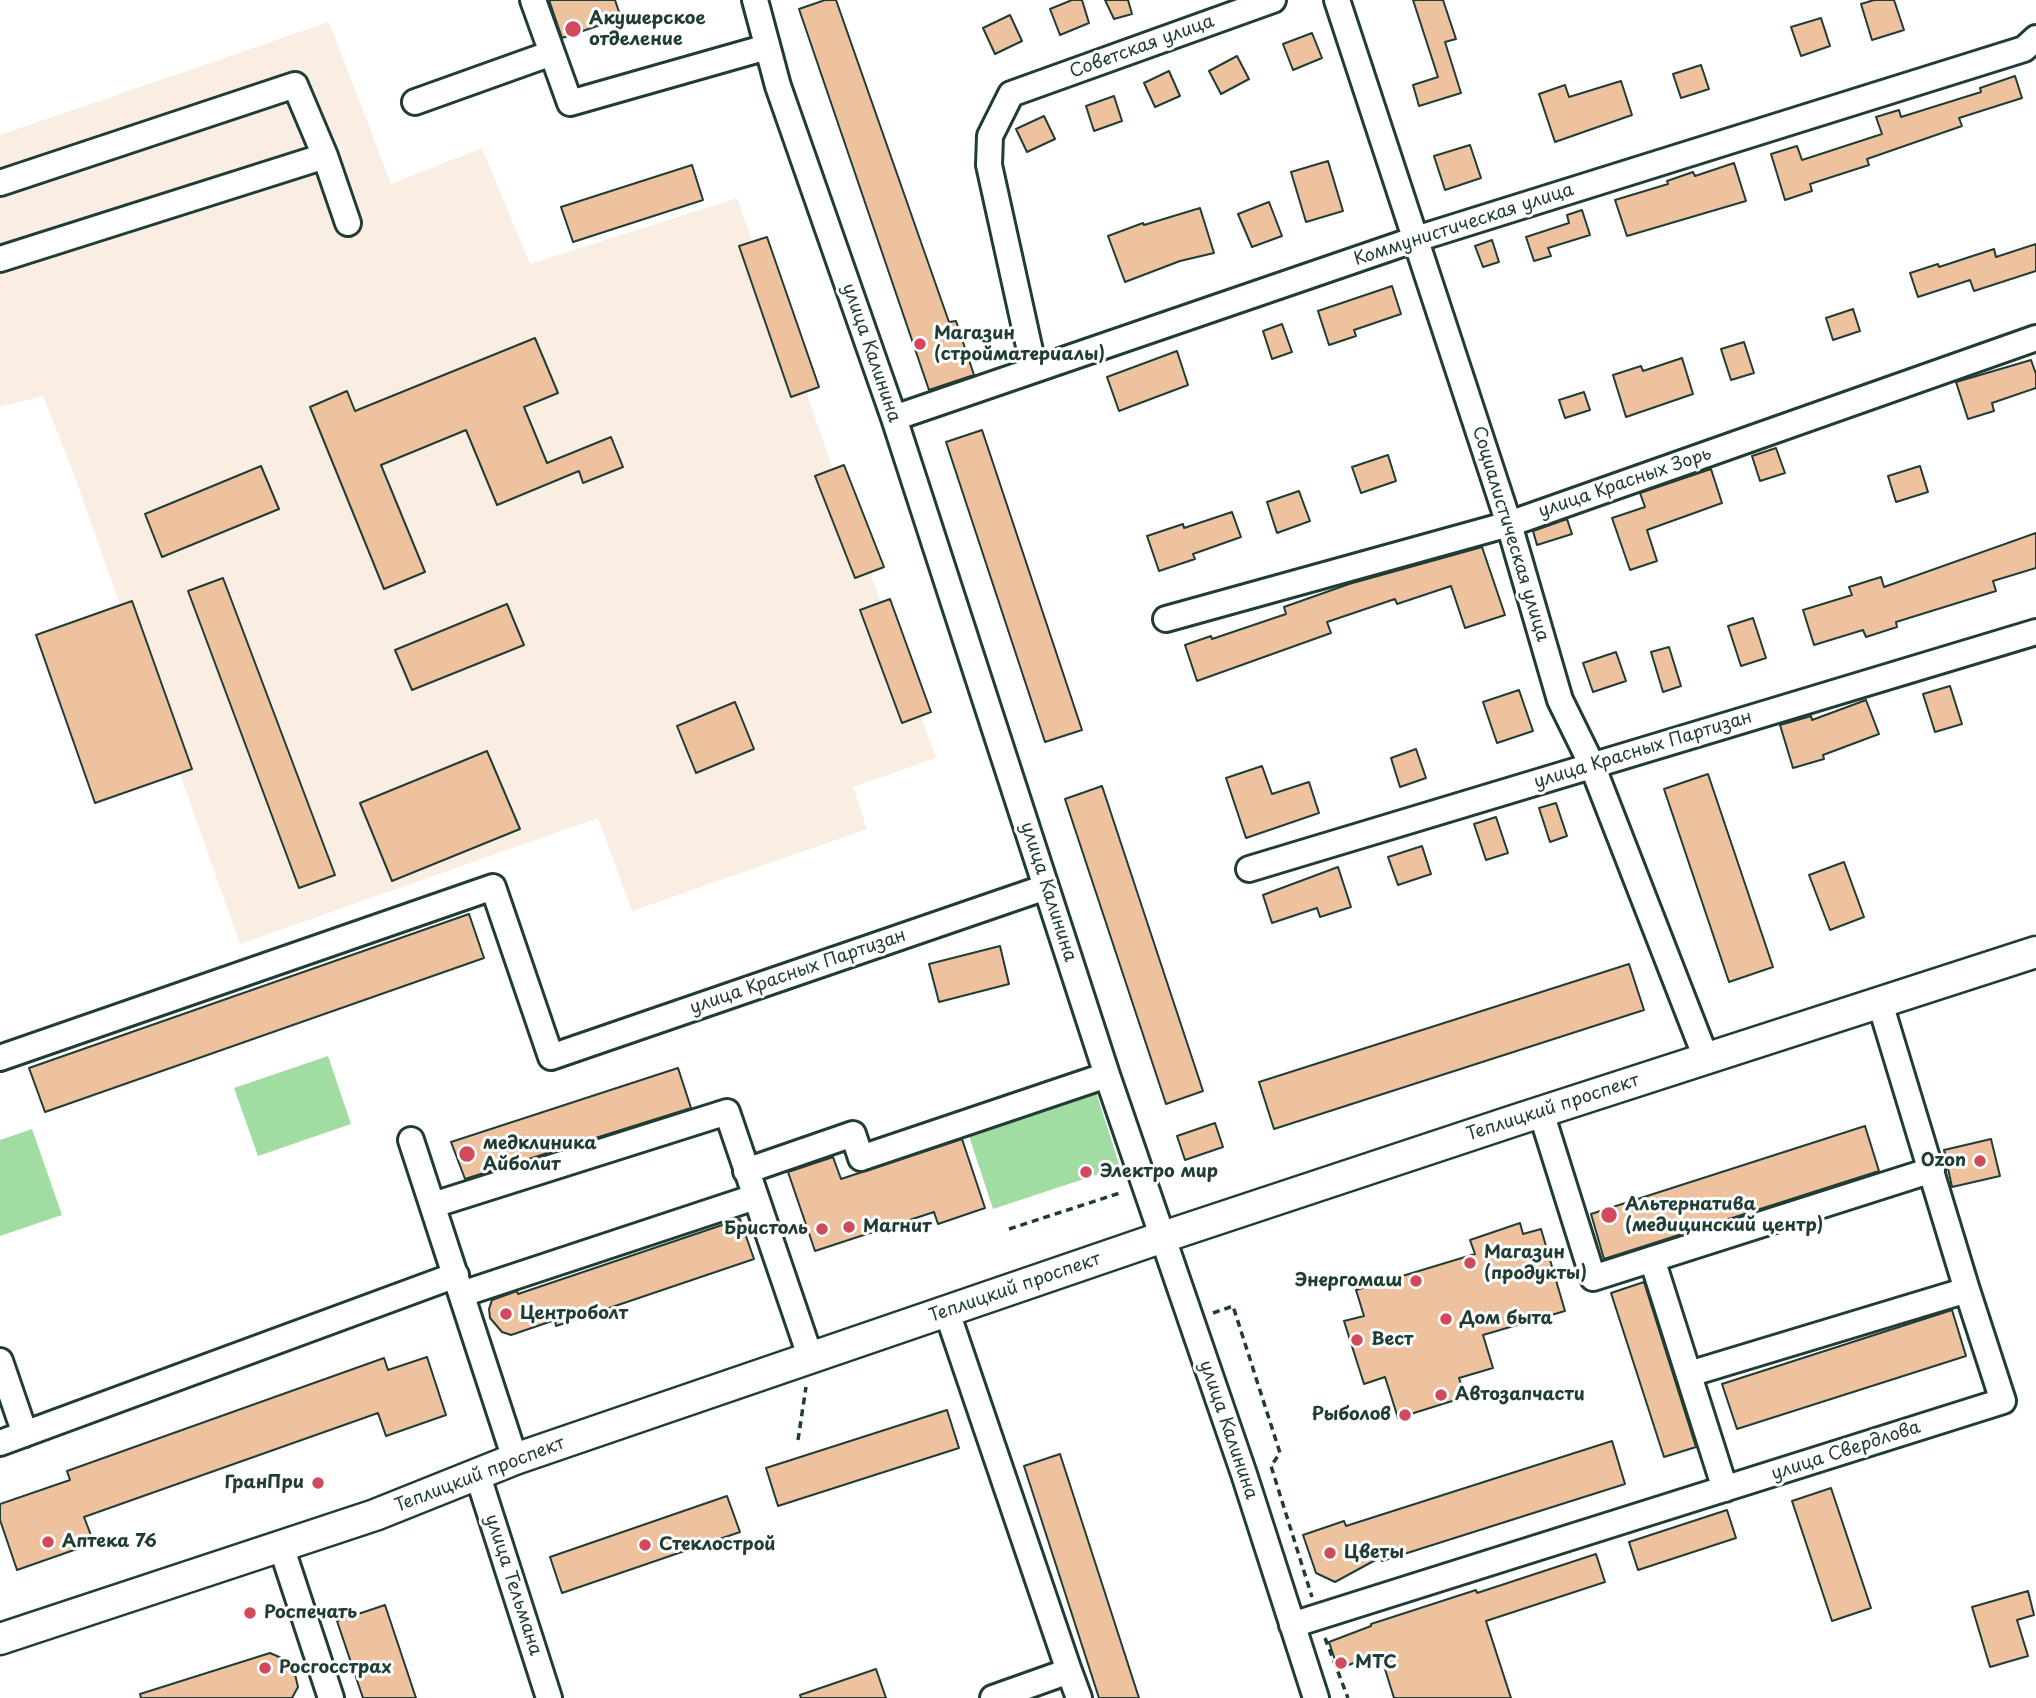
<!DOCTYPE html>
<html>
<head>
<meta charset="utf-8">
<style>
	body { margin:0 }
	canvas { display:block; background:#fff }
</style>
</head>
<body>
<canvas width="2036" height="1698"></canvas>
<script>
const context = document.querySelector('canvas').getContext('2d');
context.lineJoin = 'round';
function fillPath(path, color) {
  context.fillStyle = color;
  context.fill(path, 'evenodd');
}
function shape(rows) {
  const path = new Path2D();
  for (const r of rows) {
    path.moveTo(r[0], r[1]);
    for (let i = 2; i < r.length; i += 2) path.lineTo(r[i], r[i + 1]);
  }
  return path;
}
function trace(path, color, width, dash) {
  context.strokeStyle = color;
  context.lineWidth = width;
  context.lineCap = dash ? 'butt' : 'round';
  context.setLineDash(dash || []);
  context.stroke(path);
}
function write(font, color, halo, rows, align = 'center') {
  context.font = font + ' "Playpen Sans",sans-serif';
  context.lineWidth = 6;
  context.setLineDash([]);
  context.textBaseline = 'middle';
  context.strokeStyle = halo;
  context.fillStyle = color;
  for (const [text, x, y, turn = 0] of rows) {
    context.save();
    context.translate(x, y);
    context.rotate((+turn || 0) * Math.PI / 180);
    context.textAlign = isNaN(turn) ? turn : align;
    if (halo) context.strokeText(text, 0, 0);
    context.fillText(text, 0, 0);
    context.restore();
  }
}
const built = shape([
	[329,22,391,184,482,148,530,264,737,198,936,758,853,787,867,829,632,911,598,818,240,944,72,469,43,396,0,407,0,135]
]);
const green = shape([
	[328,1056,351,1124,258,1156,234,1088],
	[1096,1092,1120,1167,993,1209,969,1136],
	[32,1129,62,1215,0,1236,0,1140]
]);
const building = shape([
	[549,0,615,0,621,18,562,38,549,0],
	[825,0,836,0,949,322,956,321,974,375,929,390,799,9,825,0],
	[1072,0,1082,0,1089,23,1060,35,1050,9,1072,0],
	[1105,0,1128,0,1132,14,1114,19,1105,0],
	[1413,0,1443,0,1456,39,1445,42,1461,93,1419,106,1413,85,1438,77,1413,0],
	[1874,0,1894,0,1904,30,1872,40,1861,4,1874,0],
	[1010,15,1022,41,995,54,983,28,1010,15],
	[1821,18,1830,46,1801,56,1791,27,1821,18],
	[1312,33,1322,58,1293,70,1283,44,1312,33],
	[1237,56,1249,79,1221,94,1209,71,1237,56],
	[1701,65,1709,89,1681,98,1673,74,1701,65],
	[1169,71,1180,96,1155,107,1144,83,1169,71],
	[2015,76,2022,98,1959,118,1962,126,1867,159,1869,165,1810,184,1812,191,1785,200,1771,154,1797,146,1802,160,1882,134,1876,117,1899,110,1901,117,1981,92,1980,88,2015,76],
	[1621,81,1632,115,1555,142,1539,94,1565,85,1569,97,1621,81],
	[1114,96,1122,121,1094,131,1086,106,1114,96],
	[1044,116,1055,139,1027,152,1016,129,1044,116],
	[1470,145,1481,178,1445,190,1434,156,1470,145],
	[1328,161,1343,211,1306,222,1291,172,1328,161],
	[1734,163,1746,201,1627,236,1615,200,1668,184,1667,181,1693,172,1695,176,1734,163],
	[692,165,703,200,573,242,561,207,692,165],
	[1269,202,1282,236,1252,247,1238,214,1269,202],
	[1200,208,1214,253,1180,261,1125,282,1108,236,1143,223,1144,225,1200,208],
	[1582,210,1590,235,1548,248,1551,256,1534,261,1526,237,1569,223,1567,215,1582,210],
	[767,237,819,387,791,397,739,246,767,237],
	[1492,240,1499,262,1483,267,1475,246,1492,240],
	[2036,244,2036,271,1974,291,1970,280,1918,297,1910,273,1938,264,1939,267,1994,249,1996,257,2036,244],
	[1392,286,1401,314,1354,330,1356,336,1329,345,1318,311,1392,286],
	[1853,309,1860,331,1833,340,1826,318,1853,309],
	[1282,324,1292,352,1272,359,1263,331,1282,324],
	[535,338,558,393,524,407,547,463,611,437,623,467,583,483,579,471,497,505,466,430,381,465,425,572,384,589,310,407,347,391,355,411,535,338],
	[1744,342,1754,373,1731,380,1721,349,1744,342],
	[1177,351,1188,385,1119,411,1107,377,1177,351],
	[1682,358,1693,394,1626,417,1613,375,1641,366,1643,371,1682,358],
	[2031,360,2036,374,2036,388,1992,403,1994,411,1968,419,1956,382,2031,360],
	[1584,392,1590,410,1565,418,1559,400,1584,392],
	[982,430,1082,730,1045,742,946,442,982,430],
	[1776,448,1785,473,1760,481,1752,456,1776,448],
	[1388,455,1396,481,1361,493,1352,467,1388,455],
	[844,465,884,567,855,578,815,476,844,465],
	[261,466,279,509,162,557,145,514,261,466],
	[1920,466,1928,492,1896,502,1888,476,1920,466],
	[1711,469,1722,503,1647,530,1657,561,1630,570,1612,518,1645,507,1640,493,1711,469],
	[1299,491,1310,521,1277,533,1267,502,1299,491],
	[1232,512,1241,537,1193,554,1195,559,1159,571,1147,536,1183,524,1184,528,1232,512],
	[1567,519,1572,534,1537,545,1533,531,1567,519],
	[2036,533,2036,568,1993,581,1996,591,1896,622,1897,627,1866,637,1863,630,1814,645,1803,610,1852,595,1849,587,1881,577,1884,587,2036,533],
	[1482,547,1505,615,1465,628,1451,586,1397,604,1395,599,1327,622,1331,633,1197,681,1185,645,1211,636,1212,639,1286,614,1284,607,1349,584,1482,547],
	[223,578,335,875,299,888,188,591,223,578],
	[890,599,931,712,902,723,860,610,890,599],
	[132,601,192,769,95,803,36,635,132,601],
	[507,604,524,645,412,690,395,650,507,604],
	[1753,618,1766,658,1741,666,1728,626,1753,618],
	[1669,647,1681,686,1663,692,1651,652,1669,647],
	[1616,652,1626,681,1593,692,1583,663,1616,652],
	[1950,686,1962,724,1935,732,1923,694,1950,686],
	[1519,690,1533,731,1497,743,1483,702,1519,690],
	[1866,700,1879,734,1823,755,1824,759,1793,768,1780,725,1811,716,1812,720,1866,700],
	[735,702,754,749,696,773,677,726,735,702],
	[1416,749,1426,778,1400,787,1391,758,1416,749],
	[487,751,520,829,392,881,360,803,487,751],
	[1262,766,1272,794,1309,782,1319,813,1246,838,1226,778,1262,766],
	[1708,774,1773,967,1729,982,1664,789,1708,774],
	[1102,786,1203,1091,1166,1104,1065,799,1102,786],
	[1556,803,1567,836,1550,842,1539,808,1556,803],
	[1496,817,1508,853,1486,860,1474,824,1496,817],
	[1422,846,1431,874,1398,885,1388,857,1422,846],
	[1844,862,1864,917,1830,930,1809,875,1844,862],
	[1338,867,1351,907,1320,917,1317,908,1272,923,1263,895,1338,867],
	[469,914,484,958,45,1112,29,1068,469,914],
	[1000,946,1009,984,939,1002,929,964,1000,946],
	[1629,964,1644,1010,1274,1129,1259,1082,1629,964],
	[678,1068,691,1108,465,1179,451,1142,678,1068],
	[1215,1123,1223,1147,1185,1160,1177,1136,1215,1123],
	[1865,1126,1879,1171,1604,1259,1591,1214,1865,1126],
	[962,1139,985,1208,938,1224,934,1212,815,1251,788,1172,833,1157,841,1179,962,1139],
	[1991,1139,2000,1176,1952,1187,1944,1150,1991,1139],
	[740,1219,754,1259,556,1326,555,1320,511,1335,502,1332,490,1318,489,1309,492,1300,517,1291,518,1294,740,1219],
	[1520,1223,1523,1234,1541,1229,1565,1311,1483,1335,1493,1368,1459,1378,1465,1397,1398,1418,1385,1377,1364,1384,1344,1321,1364,1316,1356,1290,1475,1254,1470,1240,1520,1223],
	[1644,1282,1696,1447,1664,1457,1611,1293,1644,1282],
	[1952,1310,1966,1356,1737,1429,1722,1384,1952,1310],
	[427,1357,446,1415,386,1436,378,1413,84,1517,94,1543,17,1570,0,1520,0,1504,70,1480,67,1471,384,1358,388,1370,427,1357],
	[947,1410,959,1448,778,1506,766,1468,947,1410],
	[1612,1441,1625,1484,1382,1561,1381,1557,1335,1582,1316,1573,1303,1535,1344,1521,1346,1526,1612,1441],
	[1060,1454,1139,1698,1099,1698,1024,1466,1060,1454],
	[1831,1488,1871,1608,1832,1621,1792,1501,1831,1488],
	[727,1496,740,1532,562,1593,550,1557,727,1496],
	[1727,1510,1736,1538,1638,1570,1629,1542,1727,1510],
	[1596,1554,1605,1582,1486,1621,1511,1698,1394,1698,1380,1653,1338,1669,1329,1642,1371,1626,1371,1624,1476,1590,1477,1593,1596,1554],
	[2028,1591,2034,1615,2017,1620,2028,1656,1990,1667,1972,1607,2028,1591],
	[385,1605,416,1698,363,1698,337,1621,385,1605],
	[270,1653,286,1660,294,1670,298,1687,292,1698,141,1698,140,1694,270,1653],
	[876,1669,886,1698,801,1698,800,1695,876,1669]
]);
const path = shape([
	[1009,1229,1123,1192],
	[1213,1313,1233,1306,1280,1453,1271,1466,1312,1597],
	[798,1440,806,1387],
	[1325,1638,1348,1698]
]);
const minor = shape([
	[533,0,570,103,767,47],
	[755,0,778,86,894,418,1107,1075,1244,1474,1316,1698],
	[1337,0,1509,524,1560,700,1592,765,1706,1058],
	[415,102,552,53],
	[0,183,295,85,325,156],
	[0,259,325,156,348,223],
	[1034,369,989,165,990,136,1011,94,1273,0],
	[894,418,1416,239,2024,49,2036,38],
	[1166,619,1509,524,2036,338],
	[1249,869,2036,632],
	[0,1058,493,887,551,1057,1046,887],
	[1541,1112,1593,1278,1932,1170],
	[411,1140,515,1459],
	[746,1171,853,1134,861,1158,1107,1075],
	[433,1205,727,1112,811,1359],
	[1652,1259,1725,1489],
	[462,1294,755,1197],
	[947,1312,1069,1671],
	[0,1361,25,1434],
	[1689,1374,1967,1290],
	[0,1443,456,1275],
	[477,1473,549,1698],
	[281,1546,331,1698],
	[1292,1625,2003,1401,1967,1290,1880,1003],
	[993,1698,1069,1671,1079,1698]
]);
const major = shape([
	[0,1639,375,1515,515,1459,1163,1237,1516,1120,2036,952]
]);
const markers = [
	[573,29,9,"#d1495b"],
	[920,344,7,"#d1495b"],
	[467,1154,9,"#d1495b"],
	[1980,1161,7,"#d1495b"],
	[1086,1172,7,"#d1495b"],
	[1609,1215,9,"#d1495b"],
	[849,1227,7,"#d1495b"],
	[822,1229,7,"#d1495b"],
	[1470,1263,7,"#d1495b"],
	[1416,1281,7,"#d1495b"],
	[506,1314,7,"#d1495b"],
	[1446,1319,7,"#d1495b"],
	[1357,1340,7,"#d1495b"],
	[1441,1395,7,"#d1495b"],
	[1405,1415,7,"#d1495b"],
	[318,1483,7,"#d1495b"],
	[48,1542,7,"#d1495b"],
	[645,1545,7,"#d1495b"],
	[1330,1553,7,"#d1495b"],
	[250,1613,7,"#d1495b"],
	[1341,1663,7,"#d1495b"],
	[265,1668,7,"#d1495b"]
];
const poiNames = [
	["Акушерское",589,19],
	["отделение",589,40],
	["Магазин",934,334],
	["(стройматериалы)",934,355],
	["медклиника",483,1144],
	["Айболит",483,1165],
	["Ozon",1966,1161,"right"],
	["Электро мир",1100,1172],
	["Альтернатива",1625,1205],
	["(медицинский центр)",1625,1226],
	["Магнит",863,1227],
	["Бристоль",808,1229,"right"],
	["Магазин",1484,1253],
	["(продукты)",1484,1274],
	["Энергомаш",1402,1281,"right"],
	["Центроболт",520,1314],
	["Дом быта",1460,1319],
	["Вест",1371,1340],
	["Автозапчасти",1455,1395],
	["Рыболов",1391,1415,"right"],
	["ГранПри",304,1483,"right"],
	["Аптека 76",62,1542],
	["Стеклострой",659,1545],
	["Цветы",1344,1553],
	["Роспечать",264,1613],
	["МТС",1355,1663],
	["Росгосстрах",279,1668]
];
const streetNames = [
	["Советская улица",1142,47,-20],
	["Коммунистическая улица",1464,225,-18],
	["улица Калинина",871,353,71],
	["улица Красных Зорь",1625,483,-19],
	["Социалистическая улица",1510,534,73],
	["улица Красных Партизан",1643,750,-17],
	["улица Калинина",1048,892,72],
	["улица Красных Партизан",798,972,-19],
	["Теплицкий проспект",1553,1108,-18],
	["Теплицкий проспект",1015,1288,-19],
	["улица Калинина",1228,1430,71],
	["улица Свердлова",1846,1451,-18],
	["Теплицкий проспект",480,1475,-21],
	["улица Тельмана",513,1585,72]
];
fillPath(built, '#faede2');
fillPath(green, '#a1dca2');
fillPath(building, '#eec29e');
trace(building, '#1f3d34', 2);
trace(minor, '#1f3d34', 30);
trace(major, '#1f3d34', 35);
trace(path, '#1f3d34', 3.5, [7, 5]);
trace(minor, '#fff', 24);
trace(major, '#fff', 30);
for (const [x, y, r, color] of markers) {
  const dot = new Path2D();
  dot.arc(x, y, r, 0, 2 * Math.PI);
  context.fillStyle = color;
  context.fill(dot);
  trace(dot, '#fff', 2.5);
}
write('bold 18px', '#1f3d34', '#fff', poiNames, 'left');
write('18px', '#1f3d34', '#fff', streetNames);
</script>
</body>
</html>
